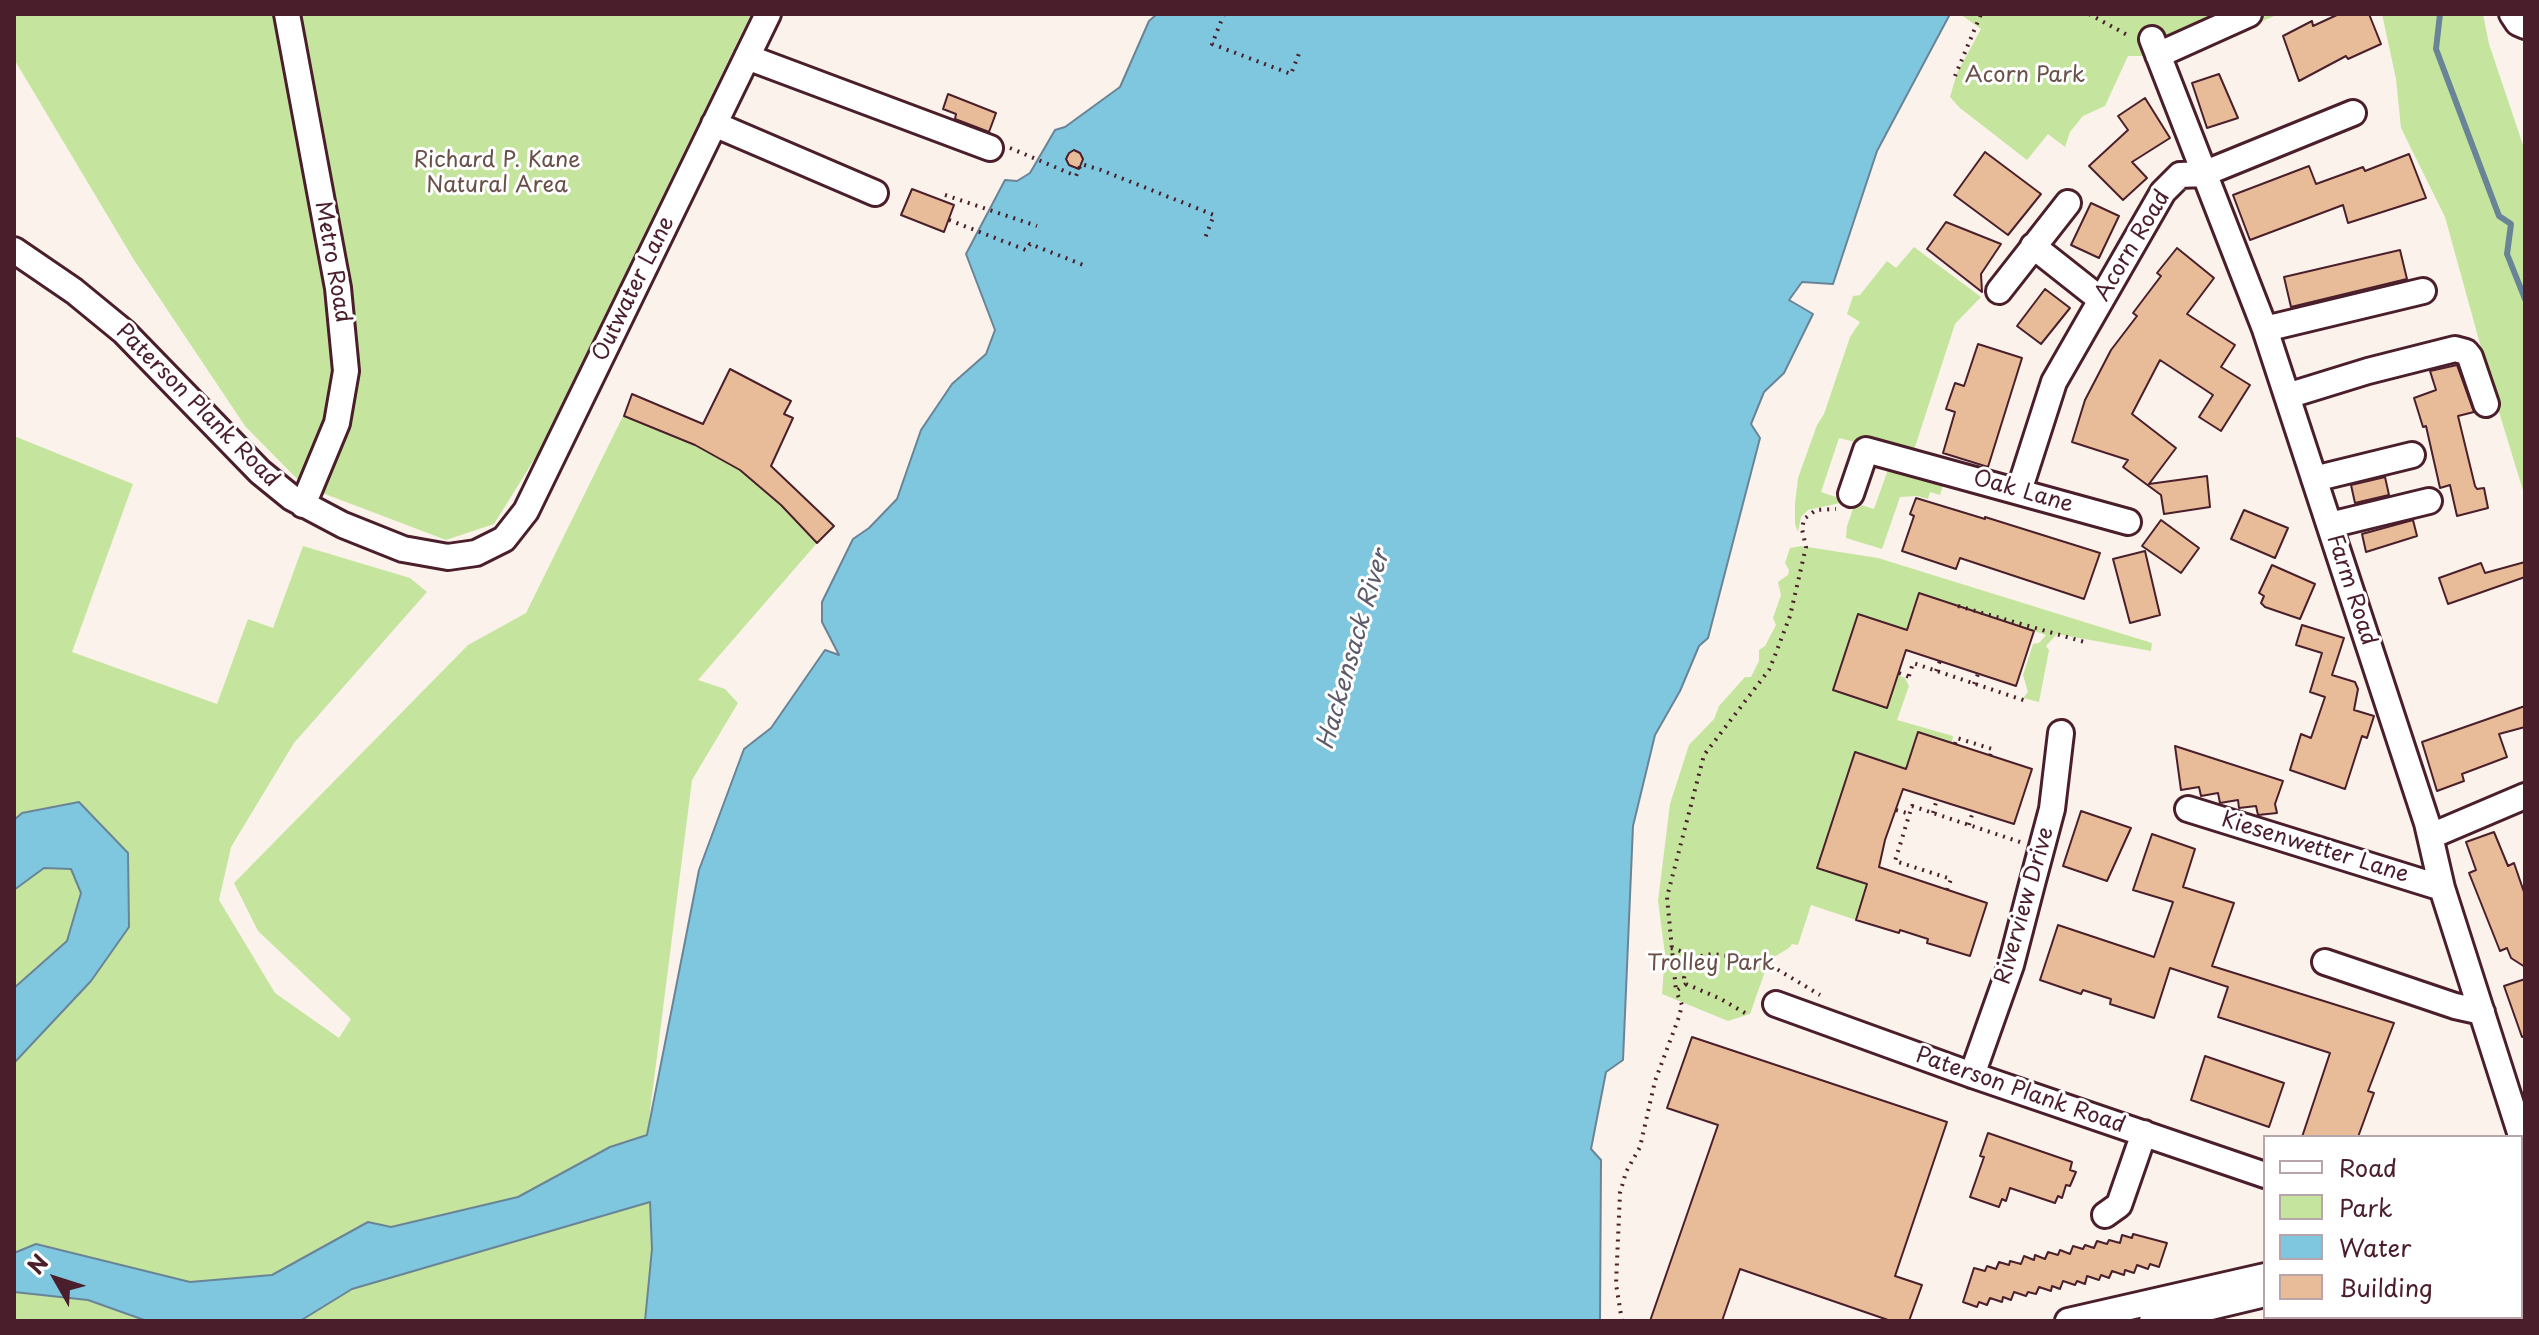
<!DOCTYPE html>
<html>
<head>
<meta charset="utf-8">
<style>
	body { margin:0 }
	#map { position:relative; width:2539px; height:1335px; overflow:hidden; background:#fbf2eb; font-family:"Playpen Sans",sans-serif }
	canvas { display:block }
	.frame { position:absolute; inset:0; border:16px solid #4a1f2b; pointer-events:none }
	.legend { position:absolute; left:2263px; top:1135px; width:260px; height:184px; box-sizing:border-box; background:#fff; border:2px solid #b7a5aa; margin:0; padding:10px 14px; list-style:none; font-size:24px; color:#4a1f2b }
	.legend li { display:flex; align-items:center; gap:16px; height:40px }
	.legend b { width:40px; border:2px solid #b7a5aa }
	.north { position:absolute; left:16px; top:1239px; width:80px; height:80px; -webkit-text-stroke:6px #fff; paint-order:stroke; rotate:309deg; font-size:22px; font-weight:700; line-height:32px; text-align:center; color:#4a1f2b }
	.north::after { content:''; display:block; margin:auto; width:28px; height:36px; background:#4a1f2b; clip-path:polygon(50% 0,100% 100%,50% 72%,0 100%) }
</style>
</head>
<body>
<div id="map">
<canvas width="2539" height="1335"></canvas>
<div class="frame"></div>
<ul class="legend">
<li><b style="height:10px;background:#fff"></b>Road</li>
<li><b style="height:22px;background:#c5e59e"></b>Park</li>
<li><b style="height:22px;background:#7fc7df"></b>Water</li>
<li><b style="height:22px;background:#e9bc99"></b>Building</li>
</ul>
<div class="north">N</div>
</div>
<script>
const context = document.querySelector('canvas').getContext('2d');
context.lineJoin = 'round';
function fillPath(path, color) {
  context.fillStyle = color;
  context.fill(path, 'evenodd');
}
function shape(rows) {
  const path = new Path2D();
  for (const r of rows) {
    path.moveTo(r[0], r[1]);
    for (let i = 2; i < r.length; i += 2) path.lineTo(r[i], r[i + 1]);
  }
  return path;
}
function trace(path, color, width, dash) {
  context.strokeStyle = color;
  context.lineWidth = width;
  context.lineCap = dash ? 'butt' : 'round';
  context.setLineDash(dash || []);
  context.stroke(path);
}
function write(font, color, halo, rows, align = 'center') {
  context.font = font + ' "Playpen Sans",sans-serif';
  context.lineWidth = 6;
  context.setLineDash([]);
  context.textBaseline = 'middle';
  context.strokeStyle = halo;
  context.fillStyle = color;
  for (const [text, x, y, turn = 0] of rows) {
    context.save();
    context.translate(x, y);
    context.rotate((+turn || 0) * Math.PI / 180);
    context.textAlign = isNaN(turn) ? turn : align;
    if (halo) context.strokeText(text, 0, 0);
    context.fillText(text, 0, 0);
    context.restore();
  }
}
const green = shape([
	[14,14,751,14,537,455,494,524,446,540,304,486,245,426,134,260,14,59],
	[1960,14,2279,14,2233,34,2162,48,2145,56,2128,56,2105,106,2083,116,2070,132,2065,147,2048,134,2027,160,1960,108,1950,97,1957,73,1981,29],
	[2382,14,2483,14,2489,44,2525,151,2525,497,2496,402,2445,217,2401,128,2396,79],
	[1914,247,1981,297,1955,324,1913,453,1865,438,1855,442,1839,438,1821,492,1839,498,1840,503,1808,510,1801,517,1798,532,1795,524,1795,504,1798,478,1817,425,1824,414,1850,337,1860,322,1847,314,1853,296,1860,295,1887,261,1896,268],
	[623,416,695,445,740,470,781,505,817,543,698,680,725,689,738,703,692,780,647,1135,652,1249,645,1321,14,1321,14,436,133,484,72,652,217,704,248,619,273,628,303,546,410,578,427,592,294,743,231,847,219,900,275,993,339,1038,351,1019,258,931,234,883,468,645,526,613],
	[1890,464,1943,485,1940,495,1930,492,1928,499,1917,496,1900,497,1882,549,1846,538,1847,526,1855,503,1874,509],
	[1801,546,1878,558,2152,643,2151,651,2057,634,2046,646,2049,650,2039,702,2023,698,2028,692,2023,675,2033,644,2039,643,2046,635,1991,616,1988,621,1919,594,1907,630,1858,614,1833,690,1886,708,1898,675,1905,678,1909,686,1897,720,1953,736,1952,743,1918,732,1906,769,1856,753,1817,868,1867,884,1856,920,1811,905,1798,945,1792,944,1789,948,1769,960,1750,1014,1728,1021,1662,994,1665,954,1658,901,1670,804,1689,745,1714,719,1719,706,1745,677,1751,677,1759,661,1759,650,1765,646,1776,625,1773,618,1781,595,1778,582,1788,575,1789,570,1785,563,1790,548]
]);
const water = shape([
	[1157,14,1950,14,1877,151,1833,284,1802,282,1789,300,1813,314,1784,373,1764,392,1751,424,1760,438,1708,638,1699,646,1680,691,1655,735,1633,826,1623,1060,1606,1072,1591,1149,1601,1160,1600,1321,645,1321,652,1249,650,1202,352,1289,300,1321,147,1321,88,1300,14,1292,14,1253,36,1244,190,1282,272,1275,368,1222,391,1227,518,1197,610,1147,647,1135,699,870,744,749,771,728,825,650,839,655,822,622,822,602,853,539,869,528,897,499,921,430,952,384,986,354,995,330,966,254,1005,180,1017,181,1030,173,1055,130,1065,127,1120,87,1149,21,1157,14],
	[79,802,128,853,129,927,91,981,14,1063,14,988,67,941,81,893,71,869,44,868,14,890,14,820,22,813,79,802]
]);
const stream = shape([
	[2440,14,2436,49,2499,216,2511,224,2507,254,2525,299]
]);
const building = shape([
	[2339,14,2369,14,2381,44,2348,59,2346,56,2299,81,2283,36,2312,21,2313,26,2339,14],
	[2219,74,2238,118,2207,128,2192,83,2219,74],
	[948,94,996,113,989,132,955,119,956,114,943,109,948,94],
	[2145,98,2170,138,2132,162,2147,178,2123,200,2089,166,2128,130,2118,116,2145,98],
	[1074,150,1080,153,1083,159,1079,169,1069,165,1066,159,1069,153,1074,150],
	[1985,152,2041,194,2008,235,1954,195,1985,152],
	[2409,154,2426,198,2348,223,2343,205,2250,240,2233,195,2309,166,2316,184,2363,167,2365,171,2409,154],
	[912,189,954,205,944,232,901,215,912,189],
	[2091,203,2119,216,2099,258,2071,245,2091,203],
	[1946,222,2001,244,1981,274,1982,292,1927,249,1946,222],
	[2177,248,2214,278,2187,314,2235,345,2221,367,2250,385,2221,431,2199,417,2213,395,2160,360,2132,414,2176,448,2149,484,2207,476,2210,507,2164,514,2161,495,2123,467,2128,460,2072,442,2085,400,2111,350,2137,316,2133,313,2161,276,2157,273,2177,248],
	[2400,250,2407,279,2291,307,2284,277,2400,250],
	[2045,289,2070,308,2041,344,2017,326,2045,289],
	[1978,344,2022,358,1988,467,1943,453,1955,412,1946,409,1955,383,1964,386,1978,344],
	[2457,365,2474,412,2458,416,2475,486,2477,489,2484,488,2488,508,2457,516,2450,485,2440,488,2426,426,2423,427,2414,398,2436,390,2430,371,2457,365],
	[730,369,791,401,784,414,793,418,771,466,834,526,817,543,781,505,740,470,695,445,624,416,632,394,703,424,730,369],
	[2385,477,2389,495,2355,503,2351,485,2385,477],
	[1916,498,1985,519,1985,517,2100,553,2084,599,1960,558,1956,569,1902,551,1914,516,1910,514,1916,498],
	[2244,510,2288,528,2275,558,2231,539,2244,510],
	[2161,520,2199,548,2181,573,2142,546,2161,520],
	[2413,520,2417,536,2366,552,2362,534,2413,520],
	[2145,551,2160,615,2130,623,2113,559,2145,551],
	[2525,562,2525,577,2448,604,2439,578,2481,563,2485,573,2525,562],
	[2272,565,2315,584,2300,619,2265,607,2261,603,2264,596,2259,593,2272,565],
	[1919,593,2034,631,2016,686,1906,650,1887,708,1833,690,1858,614,1907,630,1919,593],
	[2302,625,2344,638,2332,675,2355,682,2358,689,2354,710,2374,716,2367,738,2362,736,2345,789,2290,770,2301,734,2311,738,2325,697,2310,692,2322,653,2296,645,2302,625],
	[2525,706,2525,727,2499,734,2507,757,2462,774,2464,781,2437,791,2422,742,2525,706],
	[1918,732,2032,769,2014,824,1903,789,1885,840,1879,867,1987,903,1970,956,1927,943,1928,939,1900,930,1899,933,1856,920,1867,884,1817,868,1855,752,1906,769,1918,732],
	[2175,746,2283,781,2275,804,2277,813,2258,815,2256,806,2239,808,2238,800,2220,803,2218,793,2201,796,2199,787,2181,790,2175,746],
	[2081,811,2131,828,2107,881,2063,866,2081,811],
	[2494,832,2508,866,2514,863,2525,895,2525,967,2511,958,2507,948,2500,951,2469,873,2476,870,2466,842,2494,832],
	[2152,834,2195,849,2183,887,2234,903,2212,966,2394,1023,2368,1091,2374,1093,2358,1137,2302,1137,2330,1053,2218,1017,2228,987,2170,968,2154,1018,2110,1004,2111,999,2083,990,2081,994,2040,980,2058,925,2154,957,2173,902,2133,890,2152,834],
	[2525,979,2525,1036,2522,1037,2504,986,2525,979],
	[1692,1037,1947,1122,1895,1276,1922,1285,1909,1321,1891,1321,1740,1269,1722,1321,1650,1321,1718,1125,1667,1108,1692,1037],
	[2205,1056,2284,1083,2269,1127,2191,1100,2205,1056],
	[1988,1133,2072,1162,2070,1170,2076,1172,2070,1186,2066,1185,2062,1198,2058,1196,2055,1203,2010,1188,2006,1201,2002,1199,1999,1207,1970,1197,1984,1157,1980,1156,1988,1133],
	[2133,1234,2167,1243,2159,1267,2150,1264,2148,1269,2137,1265,2134,1273,2125,1270,2124,1275,2112,1271,2109,1278,2101,1275,2099,1280,2087,1276,2085,1284,2077,1281,2075,1285,2063,1281,2060,1289,2052,1286,2051,1291,2039,1287,2036,1294,2028,1292,2026,1296,2014,1292,2011,1300,2003,1297,2002,1302,1990,1298,1987,1305,1979,1302,1977,1307,1963,1302,1974,1268,1985,1271,1987,1266,1996,1269,1999,1262,2009,1265,2010,1261,2021,1264,2024,1256,2034,1260,2035,1255,2045,1259,2048,1252,2058,1255,2060,1250,2070,1254,2073,1246,2083,1249,2085,1245,2094,1248,2097,1241,2107,1244,2109,1240,2120,1243,2122,1235,2132,1238,2133,1234]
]);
const path = shape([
	[1224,14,1212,44,1291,74,1300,51],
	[2089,14,2131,37],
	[1955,76,1981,14],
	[1010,148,1076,176,1081,164,1101,170,1214,215,1205,238],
	[945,195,1037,226],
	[949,220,1026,250,1030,244,1086,266],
	[1958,606,2088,643],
	[1936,671,1940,661],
	[1899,673,1909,677],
	[1909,676,1913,663,2029,702],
	[1974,684,1978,674],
	[1955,744,1957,738,1992,749,1990,756],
	[1896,810,1910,814],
	[1933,813,1937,799],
	[1969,825,1973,811],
	[1947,890,1951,879,1895,861,1912,806,2020,842],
	[1671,948,1693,955],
	[1686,984,1676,991,1667,897,1704,755,1769,670,1774,658,1790,616,1806,547,1802,529,1804,519,1816,510,1836,509],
	[1745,1013,1721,999,1686,984,1684,978,1690,958,1712,954,1756,959,1765,962,1820,995],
	[1622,1321,1616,1284,1620,1193,1626,1172,1640,1147,1655,1081,1679,1017,1682,1005,1676,991]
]);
const minor = shape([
	[287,14,338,288,346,371,337,423,303,505],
	[2512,14,2518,23,2525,26],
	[2152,39,2265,329,2427,823,2442,888,2525,1148],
	[2158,55,2249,14],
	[747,57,990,148],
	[714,124,875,193],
	[2033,246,2100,299],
	[14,250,74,291,124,332,260,472,292,498,343,525,403,549,448,557,476,553,504,539,526,511,768,14],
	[1999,291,2068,203],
	[2265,329,2423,291],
	[2287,396,2368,371,2455,349,2466,352,2470,357,2486,404],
	[2314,479,2412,455],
	[2019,491,2054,382,2163,192,2180,175,2203,174,2353,113],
	[1851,494,1866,450,2128,522],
	[2330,525,2429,501],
	[2188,809,2442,888],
	[2431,836,2525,796],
	[2325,962,2455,1006,2482,1012],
	[1776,1004,1972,1075,2265,1175],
	[1972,1075,2011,965,2032,884,2052,809,2061,733],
	[2105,1215,2119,1205,2144,1133],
	[2521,1270,2525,1272],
	[2286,1317,2287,1321],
	[2068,1321,2265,1276],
	[2152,1321,2265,1294]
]);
const parkNames = [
	["Acorn Park",2025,76],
	["Richard P. Kane",497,161],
	["Natural Area",497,186],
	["Trolley Park",1711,964]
];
const streetNames = [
	["Acorn Road",2133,246,-59],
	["Metro Road",332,262,80],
	["Outwater Lane",634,289,-64],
	["Paterson Plank Road",197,406,45],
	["Oak Lane",2023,492,16],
	["Farm Road",2351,590,72],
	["Kiesenwetter Lane",2315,848,17],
	["Riverview Drive",2025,906,-74],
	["Paterson Plank Road",2020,1091,19]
];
const waterNames = [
	["Hackensack River",1354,650,-74]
];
fillPath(green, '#c5e59e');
fillPath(water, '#7fc7df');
trace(water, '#6a8497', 2);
trace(stream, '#6a8497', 6);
fillPath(building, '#e9bc99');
trace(building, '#4a1f2b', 2);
trace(minor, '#4a1f2b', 30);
trace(path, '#4a1f2b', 4, [2, 6]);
trace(minor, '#fff', 24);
write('22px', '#695048', '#fff', parkNames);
write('22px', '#4a1f2b', '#fff', streetNames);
write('italic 24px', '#5d5a6a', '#fff', waterNames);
</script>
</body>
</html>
